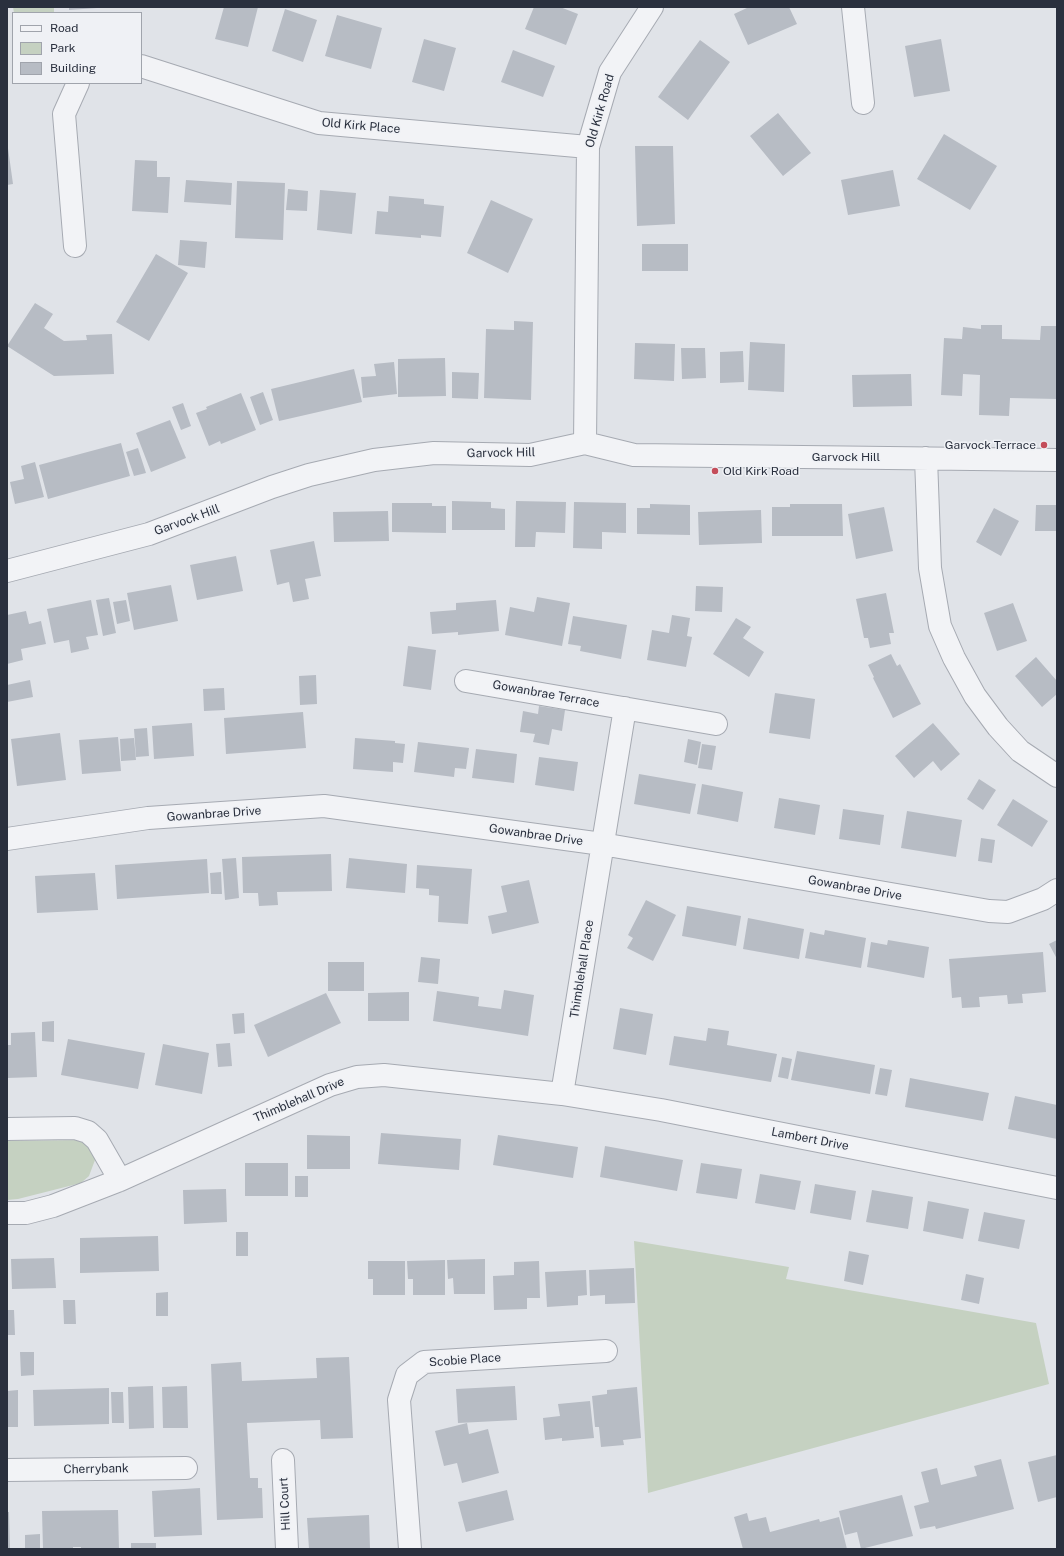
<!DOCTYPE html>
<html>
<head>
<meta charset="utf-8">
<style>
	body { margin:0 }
	#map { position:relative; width:1064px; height:1556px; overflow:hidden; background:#e0e3e8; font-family:"Public Sans",sans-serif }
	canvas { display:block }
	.frame { position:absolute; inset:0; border:8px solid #2a303e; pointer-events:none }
	.legend { position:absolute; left:12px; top:12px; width:130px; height:72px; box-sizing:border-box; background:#eff1f5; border:1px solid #a0a4ac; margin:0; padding:5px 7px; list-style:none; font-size:12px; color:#2a303e }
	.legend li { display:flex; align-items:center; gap:8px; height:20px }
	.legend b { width:20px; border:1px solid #a0a4ac }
</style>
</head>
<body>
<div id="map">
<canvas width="1064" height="1556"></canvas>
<div class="frame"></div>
<ul class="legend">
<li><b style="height:5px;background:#f2f3f6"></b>Road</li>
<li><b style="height:11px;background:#c5d1c1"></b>Park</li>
<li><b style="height:11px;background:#b7bcc4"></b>Building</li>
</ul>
</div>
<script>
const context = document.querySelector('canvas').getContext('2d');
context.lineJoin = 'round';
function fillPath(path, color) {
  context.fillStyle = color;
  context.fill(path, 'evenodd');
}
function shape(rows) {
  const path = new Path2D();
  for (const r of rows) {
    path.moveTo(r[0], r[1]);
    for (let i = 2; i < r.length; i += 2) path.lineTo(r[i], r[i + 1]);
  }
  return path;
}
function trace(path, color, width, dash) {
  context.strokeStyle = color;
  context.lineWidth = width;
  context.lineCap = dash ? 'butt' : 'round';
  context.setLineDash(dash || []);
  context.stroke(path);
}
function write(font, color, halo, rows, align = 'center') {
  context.font = font + ' "Public Sans",sans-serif';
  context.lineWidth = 3;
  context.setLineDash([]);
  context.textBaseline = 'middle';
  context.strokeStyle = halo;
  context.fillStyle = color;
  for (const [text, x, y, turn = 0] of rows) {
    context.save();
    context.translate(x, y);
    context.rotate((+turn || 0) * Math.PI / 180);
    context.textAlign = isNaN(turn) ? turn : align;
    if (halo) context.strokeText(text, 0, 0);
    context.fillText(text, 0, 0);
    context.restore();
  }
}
const green = shape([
	[13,7,54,7,54,13,14,13],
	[82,1140,94,1153,95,1160,89,1176,81,1183,18,1199,7,1200,7,1141],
	[634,1241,789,1267,786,1279,1036,1323,1049,1384,648,1493]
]);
const building = shape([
	[69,7,97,7,97,8,69,10],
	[224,7,258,7,248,47,215,39],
	[534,7,560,7,578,14,566,45,525,29],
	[749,7,789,7,797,24,748,45,734,14],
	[285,9,317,20,303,62,272,51],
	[337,15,382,28,371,69,325,56],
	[424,39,456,48,444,91,412,82],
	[941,39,950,91,914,97,905,46],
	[700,40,730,62,688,120,658,97],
	[513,50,555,66,543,97,501,82],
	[778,113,811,153,783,176,750,136],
	[944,134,997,166,970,210,917,179],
	[7,141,13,184,7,185],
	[635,146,673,146,675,224,637,226],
	[135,160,157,161,157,177,170,177,168,213,132,211],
	[893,170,900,206,848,215,841,180],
	[186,180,232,183,231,205,184,202],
	[237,181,285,183,283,240,235,238],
	[288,189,308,191,307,211,286,210],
	[320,190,356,193,352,234,317,230],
	[389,196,424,199,424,204,444,206,441,237,421,235,421,238,375,234,377,211,388,212],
	[491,200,533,219,508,273,467,253],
	[180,240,207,242,205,268,178,265],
	[642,244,688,244,688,271,642,271],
	[156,254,188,273,149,341,116,322],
	[35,303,53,314,44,328,64,341,87,340,86,335,112,334,114,374,54,376,7,346],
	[514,321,533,322,531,400,484,398,486,329,514,330],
	[981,325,1002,325,1002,339,1040,340,1041,326,1057,326,1057,399,1010,398,1009,416,979,415,980,375,963,374,962,396,941,395,944,338,962,339,963,327,981,329],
	[750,342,785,344,784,392,748,390],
	[635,343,675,344,674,381,634,379],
	[681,348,705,348,706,378,682,379],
	[743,351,744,382,720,383,720,352],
	[445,358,446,396,398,397,398,359],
	[394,362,397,394,363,398,361,377,376,376,374,364],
	[354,369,362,402,279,421,271,389],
	[452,372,479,373,478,399,452,398],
	[911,374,912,406,853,407,852,375],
	[263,392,273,420,260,425,250,397],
	[241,393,256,430,221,444,220,441,209,446,196,413,207,409,206,407],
	[183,403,191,426,181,430,172,407],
	[170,420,186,458,151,472,136,433],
	[121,443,130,476,48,499,39,465],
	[138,448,146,473,134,476,126,452],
	[35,462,44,497,15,504,10,482,24,479,21,466],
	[452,501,491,502,491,508,505,509,505,530,452,530],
	[516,501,566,502,565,533,536,532,535,547,515,547],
	[574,502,626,503,626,533,602,532,602,549,573,548],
	[392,503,432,503,432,506,446,506,446,533,392,532],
	[650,504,690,505,690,535,637,534,637,508,650,508],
	[790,504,842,504,843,536,772,536,772,507,790,507],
	[1036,505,1057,505,1057,531,1035,531],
	[884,507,893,551,856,559,848,514],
	[994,508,1019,521,1001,556,976,542],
	[761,510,762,543,699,545,698,512],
	[388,511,389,541,334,542,333,512],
	[314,541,321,576,305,579,309,599,293,602,289,582,277,585,270,550],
	[236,556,243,591,197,600,190,565],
	[171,585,178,621,134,630,127,593],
	[696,586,723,587,722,612,695,611],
	[886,593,894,633,889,633,891,644,870,648,868,638,864,638,856,599],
	[537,597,570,603,562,646,505,635,510,607,534,612],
	[109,598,116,633,103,636,96,600],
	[91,600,98,635,86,637,89,649,71,653,69,640,54,643,47,609],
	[126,600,130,621,117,624,113,602],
	[496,600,499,631,458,635,458,632,432,634,430,612,456,610,456,603],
	[1013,603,1027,641,997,651,984,613],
	[26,611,29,624,41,621,46,644,21,649,23,660,7,664,7,615],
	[672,615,690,618,687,636,692,637,686,667,647,660,652,630,669,633],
	[573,616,627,625,621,659,580,651,581,646,568,644],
	[736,618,751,627,743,638,764,652,749,677,713,654],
	[408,646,436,650,431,690,403,686],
	[891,654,897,666,900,664,921,704,893,718,873,678,874,677,868,665],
	[1036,657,1057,681,1057,694,1042,707,1015,676],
	[316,675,317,704,300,705,299,676],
	[30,680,33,697,7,702,7,685],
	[224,688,225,710,204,711,203,689],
	[775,693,815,699,810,739,769,733],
	[539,706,565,710,562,731,552,729,549,745,533,742,535,734,520,732,523,711,538,714],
	[303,712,306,748,226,754,224,718],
	[192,723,194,756,154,759,152,726],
	[933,723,960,754,941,771,933,761,914,778,895,756],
	[147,728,149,756,136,757,134,729],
	[60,733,66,780,17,786,11,739],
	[118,737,121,771,82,774,79,740],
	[134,738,136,760,121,761,120,739],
	[355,738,395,741,395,743,405,744,403,763,393,762,393,772,353,769],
	[688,739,701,742,697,765,684,762],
	[418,742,469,748,466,769,455,768,454,777,414,772],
	[702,744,716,746,712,770,698,768],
	[476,749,517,754,514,783,472,778],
	[539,757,578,762,574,791,535,785],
	[639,774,696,784,690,814,634,804],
	[979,779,996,790,983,810,967,799],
	[702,784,743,792,738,822,697,814],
	[779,798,820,805,815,835,774,828],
	[1013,799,1048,821,1032,847,997,825],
	[843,809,884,815,880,845,839,839],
	[907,811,962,820,956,857,901,848],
	[981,838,995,840,992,863,978,861],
	[331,854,332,891,277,892,278,905,259,906,258,893,243,893,242,857],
	[236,858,239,898,225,900,222,859],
	[349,858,407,864,405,893,346,888],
	[207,859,209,893,117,899,115,865],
	[417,865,472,869,468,924,438,922,439,896,429,895,429,889,416,888],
	[221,872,222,894,211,894,210,873],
	[95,873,98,910,37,913,35,876],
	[529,880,539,923,492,934,488,916,507,912,501,886],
	[646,900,676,915,653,961,627,948,633,938,628,935],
	[687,906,741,916,736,946,682,936],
	[748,918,804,929,799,959,743,949],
	[825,930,866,938,861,968,805,958,810,932,824,935],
	[888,940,929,947,924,978,867,967,871,942,887,945],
	[1057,940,1057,959,1049,944],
	[1043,952,1046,992,1022,994,1023,1003,1008,1004,1007,995,979,997,980,1007,962,1008,961,997,952,998,949,959],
	[421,957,440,959,438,984,418,982],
	[328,962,364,962,364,991,328,991],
	[504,990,534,995,528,1036,433,1021,437,991,479,997,478,1006,501,1009],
	[409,992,409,1021,368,1021,368,993],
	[326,993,341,1023,268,1057,254,1025],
	[620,1008,653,1014,646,1055,613,1049],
	[244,1013,245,1033,234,1034,232,1014],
	[54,1021,54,1042,42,1041,42,1022],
	[708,1028,729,1031,727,1045,777,1054,771,1082,669,1065,674,1036,706,1041],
	[35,1032,37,1077,7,1078,7,1045,11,1045,11,1033],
	[68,1039,145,1053,138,1089,61,1075],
	[230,1043,232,1066,218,1067,216,1044],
	[163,1044,209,1053,202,1094,155,1085],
	[797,1051,875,1065,870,1094,791,1080],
	[782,1057,792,1059,788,1079,778,1077],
	[880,1068,892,1070,887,1096,875,1094],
	[910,1078,989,1093,983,1121,905,1107],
	[1015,1096,1057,1105,1057,1139,1008,1129],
	[381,1133,461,1139,459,1170,378,1164],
	[307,1135,350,1136,350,1169,307,1169],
	[498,1135,578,1147,573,1178,493,1165],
	[605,1146,683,1160,677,1191,600,1177],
	[245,1163,288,1163,288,1196,245,1196],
	[701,1163,742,1169,737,1199,696,1193],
	[760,1174,801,1181,795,1210,755,1203],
	[295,1176,308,1176,308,1197,295,1197],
	[815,1184,856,1191,851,1220,810,1213],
	[226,1189,227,1222,184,1224,183,1190],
	[872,1190,913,1197,908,1229,866,1222],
	[928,1201,969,1209,963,1239,923,1231],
	[984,1212,1025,1220,1019,1249,978,1241],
	[236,1232,248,1232,248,1256,236,1256],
	[158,1236,159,1271,80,1273,80,1238],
	[849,1251,869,1255,863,1285,844,1281],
	[54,1258,56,1288,12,1289,11,1259],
	[485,1259,485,1294,454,1294,453,1278,448,1279,447,1260],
	[445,1260,445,1295,413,1295,413,1279,408,1279,407,1261],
	[368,1261,405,1261,405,1295,373,1295,373,1279,368,1279],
	[539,1261,540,1298,527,1298,527,1309,494,1310,493,1276,514,1275,514,1262],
	[634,1268,635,1303,605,1304,605,1295,590,1296,589,1270],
	[586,1270,587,1295,578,1296,578,1305,547,1307,545,1272],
	[966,1274,984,1278,979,1304,961,1300],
	[168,1292,168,1316,156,1316,156,1293],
	[63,1300,75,1300,76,1324,64,1324],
	[7,1310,14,1310,15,1335,7,1335],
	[20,1352,34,1352,34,1375,21,1376],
	[349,1357,353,1438,321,1439,320,1420,247,1423,250,1478,258,1478,258,1488,262,1488,263,1518,217,1520,211,1364,241,1362,242,1381,317,1378,316,1358],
	[153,1386,154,1428,129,1429,128,1387],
	[187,1386,188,1428,163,1428,162,1387],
	[515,1386,517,1420,458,1423,456,1389],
	[637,1387,641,1438,623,1440,624,1445,601,1447,599,1427,595,1427,592,1396,607,1394,607,1390],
	[109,1388,109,1424,34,1426,33,1390],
	[18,1390,18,1427,7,1427,7,1391],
	[111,1392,123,1392,124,1423,112,1423],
	[590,1401,594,1438,562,1441,562,1438,545,1440,543,1418,560,1416,558,1404],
	[467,1423,469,1434,488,1429,499,1473,462,1483,457,1463,444,1466,435,1431],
	[1057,1455,1057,1497,1038,1502,1028,1462],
	[1001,1459,1014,1509,936,1529,935,1526,920,1529,914,1506,929,1502,921,1472,937,1468,941,1485,977,1476,974,1466],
	[200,1488,202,1535,154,1537,152,1491],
	[507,1490,514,1520,466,1532,458,1502],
	[902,1495,913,1536,861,1549,857,1532,845,1535,839,1511],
	[118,1510,119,1549,81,1549,81,1547,73,1547,73,1549,43,1549,42,1511],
	[7,1512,9,1512,10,1548,7,1548],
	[747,1513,749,1521,766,1517,770,1532,819,1519,820,1522,839,1517,847,1549,743,1549,734,1517],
	[369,1515,370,1549,309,1549,307,1518],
	[40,1534,40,1549,25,1549,25,1535],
	[131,1543,156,1543,156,1549,131,1549]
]);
const minor = shape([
	[853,7,863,103],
	[141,66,319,123,588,147],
	[75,246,64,114,78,83],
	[585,443,588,147,610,72,652,7],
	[926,458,930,568,940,626,954,658,975,696,998,727,1020,751,1057,776],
	[7,571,149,534,272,487,309,475,374,460,434,453,530,455,585,443,634,455,1057,460],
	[466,681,716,724],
	[7,839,148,818,324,806,602,844,989,911,1008,912,1043,899,1057,890],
	[562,1094,625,708],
	[7,1129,75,1128,88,1132,97,1140,120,1180],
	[7,1213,26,1213,53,1206,120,1180,330,1085,357,1077,384,1075,562,1094,661,1110,1057,1188],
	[283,1460,287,1549],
	[7,1470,186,1468],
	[410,1549,399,1400,407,1375,424,1362,606,1351]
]);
const markers = [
	[1044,445,4,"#c44d5a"],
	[715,471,4,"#c44d5a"]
];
const streetNames = [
	["Old Kirk Road",600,111,-74],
	["Old Kirk Place",361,126,5],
	["Garvock Hill",501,453,-1],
	["Garvock Hill",846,457],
	["Garvock Hill",187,520,-20],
	["Gowanbrae Terrace",546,694,10],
	["Gowanbrae Drive",214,814,-4],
	["Gowanbrae Drive",536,835,8],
	["Gowanbrae Drive",855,888,10],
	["Thimblehall Place",582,969,-81],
	["Thimblehall Drive",299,1100,-23],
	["Lambert Drive",810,1139,11],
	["Scobie Place",465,1360,-4],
	["Cherrybank",96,1469,-1],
	["Hill Court",285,1504,-93]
];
const poiNames = [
	["Garvock Terrace",1036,445],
	["Old Kirk Road",723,471,"left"]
];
fillPath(green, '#c5d1c1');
fillPath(building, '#b7bcc4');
trace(minor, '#a6aab2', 24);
trace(minor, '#f2f3f6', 22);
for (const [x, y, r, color] of markers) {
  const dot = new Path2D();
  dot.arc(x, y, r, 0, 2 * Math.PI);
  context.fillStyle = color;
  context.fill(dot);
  trace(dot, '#eff1f5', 1.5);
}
write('12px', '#2a303e', '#eff1f5', streetNames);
write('12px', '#2a303e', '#eff1f5', poiNames, 'right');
</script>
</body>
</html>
